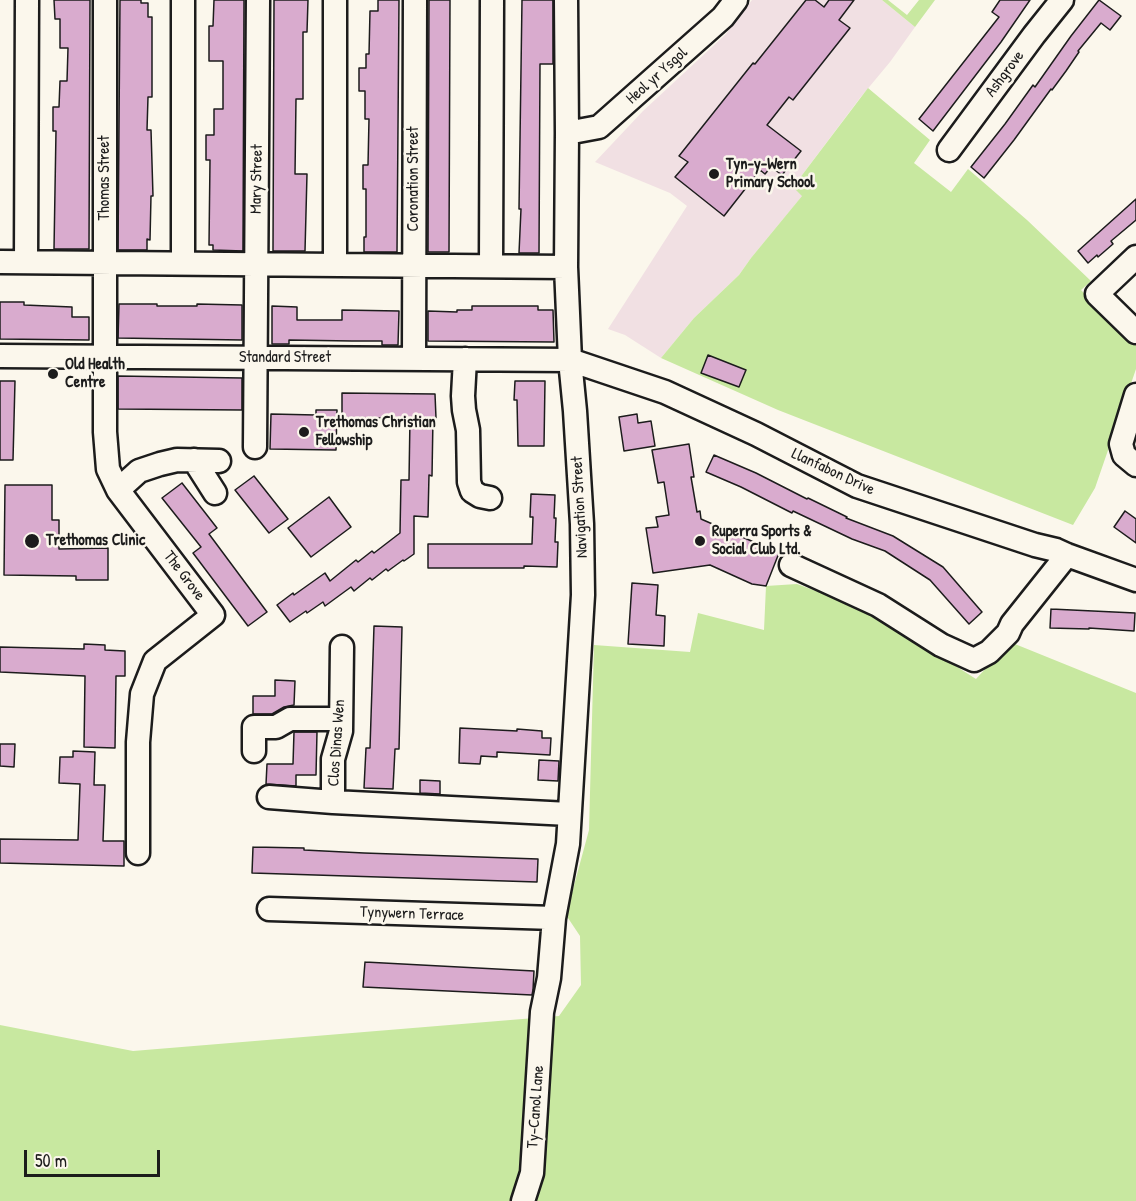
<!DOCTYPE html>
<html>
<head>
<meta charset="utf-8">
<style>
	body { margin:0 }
	#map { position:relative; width:1136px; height:1201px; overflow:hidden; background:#fbf7ec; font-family:"Patrick Hand",sans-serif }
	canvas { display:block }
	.scale { position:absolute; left:24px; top:1150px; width:136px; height:27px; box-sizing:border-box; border:3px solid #1c1c1c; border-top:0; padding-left:8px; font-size:18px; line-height:21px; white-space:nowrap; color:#1c1c1c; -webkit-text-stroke:4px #fbf7ec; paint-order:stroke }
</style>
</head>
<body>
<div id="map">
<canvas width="1136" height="1201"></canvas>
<div class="scale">50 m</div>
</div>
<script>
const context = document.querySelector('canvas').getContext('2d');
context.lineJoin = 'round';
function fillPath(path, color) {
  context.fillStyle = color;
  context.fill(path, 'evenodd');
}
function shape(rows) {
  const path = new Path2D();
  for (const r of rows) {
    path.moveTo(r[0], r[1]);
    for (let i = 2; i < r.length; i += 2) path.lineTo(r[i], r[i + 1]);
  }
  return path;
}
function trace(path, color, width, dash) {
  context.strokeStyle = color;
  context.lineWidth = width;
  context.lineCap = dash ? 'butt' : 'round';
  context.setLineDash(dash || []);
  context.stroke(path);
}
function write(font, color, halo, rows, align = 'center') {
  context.font = font + ' "Patrick Hand",sans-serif';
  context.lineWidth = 5;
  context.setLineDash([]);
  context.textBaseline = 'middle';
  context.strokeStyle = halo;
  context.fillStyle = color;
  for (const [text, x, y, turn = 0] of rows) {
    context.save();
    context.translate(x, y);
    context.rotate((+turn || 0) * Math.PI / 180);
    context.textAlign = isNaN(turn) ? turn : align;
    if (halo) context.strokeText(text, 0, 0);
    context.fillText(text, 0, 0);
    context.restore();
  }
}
const built = shape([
	[752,0,882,0,915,27,890,62,860,98,793,187,803,195,751,258,739,275,694,318,661,358,625,335,608,329,687,206,670,193,595,162,643,111,725,35]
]);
const green = shape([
	[882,0,888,0,907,15,919,0,935,0,915,27],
	[868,88,930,140,914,163,951,192,968,169,1027,220,1091,281,1081,290,1136,346,1136,369,1095,488,1073,525,778,410,661,358,694,318,739,275,751,258,802,196,793,187],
	[797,584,859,607,940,656,976,679,1010,642,1136,693,1136,1201,0,1201,0,1025,133,1051,559,1016,581,985,580,936,566,915,589,830,594,645,690,652,698,613,764,630,766,586]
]);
const building = shape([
	[54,0,90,0,89,249,54,249,56,131,53,131,53,107,59,107,60,81,67,81,68,48,60,48,60,19,55,19,54,0],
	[120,0,141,0,141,3,148,3,148,17,152,17,152,97,148,97,147,130,151,130,153,196,151,196,150,240,147,239,147,250,118,250,120,0],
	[214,0,244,0,243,251,213,250,213,245,209,245,210,160,206,160,206,135,214,135,214,109,223,109,223,61,209,61,209,26,213,26,214,0],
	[274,0,308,0,307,32,303,32,303,99,296,99,295,174,307,174,305,251,273,251,274,0],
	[378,0,399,0,397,252,364,252,364,237,366,237,366,189,363,189,363,165,368,165,369,119,365,119,365,91,359,91,359,68,366,68,366,54,369,54,370,11,378,11,378,0],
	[429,0,450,0,449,252,428,252,429,0],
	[522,0,553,0,553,64,540,64,539,253,519,253,521,209,519,209,522,0],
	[806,0,815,0,824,7,829,0,854,0,839,20,850,28,793,100,789,97,767,125,801,151,782,175,771,167,765,174,760,170,724,216,675,177,688,162,679,156,753,63,755,64,806,0],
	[1000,0,1030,0,1001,42,933,131,919,119,999,17,992,12,1000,0],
	[1099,0,1121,16,1110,30,1101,23,1078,51,1079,52,1066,71,1052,90,1051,89,1014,140,984,178,971,167,1005,124,1033,85,1035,87,1071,36,1099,0],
	[1136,199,1136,220,1111,241,1113,244,1098,257,1097,255,1088,263,1078,251,1136,199],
	[0,302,24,302,24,305,72,307,72,317,89,317,89,340,0,339,0,302],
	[119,304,157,304,157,306,197,306,197,304,242,305,242,340,118,338,119,304],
	[272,306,297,307,297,320,342,320,342,310,399,311,398,345,382,345,382,341,352,341,289,340,289,344,272,344,272,306],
	[472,306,538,306,538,310,553,310,554,342,428,341,428,311,457,312,457,310,472,310,472,306],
	[708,355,746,370,739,387,701,373,708,355],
	[118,376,242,378,242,410,118,409,118,376],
	[0,381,15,381,13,460,0,460,0,381],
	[515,381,545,381,544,446,518,446,517,400,514,400,515,381],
	[342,393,435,394,436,418,433,418,432,476,429,475,428,517,414,516,414,554,404,561,403,560,388,571,386,569,372,580,370,578,354,591,351,587,325,606,323,602,307,613,306,611,290,622,277,605,293,593,294,595,325,573,330,581,356,560,358,562,372,551,374,553,400,533,401,480,409,480,410,418,342,418,342,393],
	[316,410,337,410,336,450,270,449,271,414,316,415,316,410],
	[637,414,638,423,651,421,655,446,624,451,619,417,637,414],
	[689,444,694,477,691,477,697,512,700,511,701,519,779,553,766,586,752,584,710,565,653,573,646,528,658,527,656,517,669,515,664,482,658,483,652,450,689,444],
	[714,455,756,473,807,499,808,498,847,517,846,518,893,536,943,567,982,612,969,624,930,580,885,551,852,539,793,511,792,513,741,487,706,472,714,455],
	[254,476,288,519,269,533,235,490,254,476],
	[182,483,217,528,209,534,267,612,248,626,193,553,201,547,162,498,182,483],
	[5,485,52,485,52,520,59,520,59,549,108,548,108,580,76,580,76,576,4,575,5,485],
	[531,494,555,495,554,518,556,518,555,542,558,542,557,567,524,566,524,568,428,568,428,544,532,544,533,517,530,517,531,494],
	[329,497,351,527,311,557,288,528,329,497],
	[1125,511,1136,519,1136,543,1114,527,1125,511],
	[632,583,658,585,656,615,665,616,664,646,628,644,632,583],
	[1051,609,1135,613,1134,631,1089,628,1089,629,1050,628,1051,609],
	[374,626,402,627,399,749,395,749,393,789,364,788,366,748,370,748,374,626],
	[84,644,105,645,105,650,125,651,125,676,116,676,115,748,84,747,85,676,0,672,0,647,84,649,84,644],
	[275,680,295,681,294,705,284,707,272,714,253,714,253,696,275,696,275,680],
	[460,728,517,731,517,729,542,731,542,738,551,738,550,755,497,752,497,757,481,756,480,764,459,763,460,728],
	[294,732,317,732,316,775,296,775,296,786,266,784,267,764,293,764,294,732],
	[0,744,15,744,14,767,0,766,0,744],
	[73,751,95,752,94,785,105,785,103,841,124,841,124,866,0,863,0,839,78,840,80,784,59,783,60,757,73,757,73,751],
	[539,760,559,761,558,781,538,780,539,760],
	[420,780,440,781,440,794,420,793,420,780],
	[253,847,304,848,304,850,364,853,538,859,537,882,252,873,253,847],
	[365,962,534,971,533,990,532,995,363,987,365,962]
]);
const minor = shape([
	[105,0,105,432,108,469,118,490,213,615,155,661,142,694,138,742,138,853],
	[183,0,183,263],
	[567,133,599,127,723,17,736,0],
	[949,150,1034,35,1062,0],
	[1136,257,1097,294,1136,332],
	[0,262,566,267],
	[26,262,27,0],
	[335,265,335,0],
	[491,266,492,0],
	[0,356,570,360,665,392,756,434,857,486,1035,545,1056,550,1067,555,1136,580],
	[414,359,415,0],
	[465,359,463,396,464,410,468,430,469,482,472,491,480,496,490,498],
	[1136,395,1121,444,1124,455,1136,465],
	[255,447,258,0],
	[194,460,215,493],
	[118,490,139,471,160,464,177,460,219,461],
	[791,565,878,605,941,645,974,660,989,652,1008,633,1012,624,1067,555],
	[254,751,254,727,276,727,290,719,341,719],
	[269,797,333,802,569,814],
	[333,802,333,759,341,731,342,647],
	[269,909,554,918],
	[523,1201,532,1173,542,1012,549,978,554,918,568,844,583,595,582,524,575,411,570,360,566,267,567,133,566,0]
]);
const markers = [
	[714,174,6,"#1c1c1c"],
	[53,374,6,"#1c1c1c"],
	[304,432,6,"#1c1c1c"],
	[32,541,8,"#1c1c1c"],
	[700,541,6,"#1c1c1c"]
];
const streetNames = [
	["Ashgrove",1005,74,-53],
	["Heol yr Ysgol",657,76,-42],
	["Thomas Street",105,178,-90],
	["Mary Street",257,179,-89],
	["Coronation Street",414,179,-90],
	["Standard Street",285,358],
	["Llanfabon Drive",833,472,25],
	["Navigation Street",580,507,-93],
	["The Grove",184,576,53],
	["Clos Dinas Wen",337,743,-86],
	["Tynywern Terrace",412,914,2],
	["Ty-Canol Lane",536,1107,-86]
];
const poiNames = [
	["Tyn-y-Wern",726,165],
	["Primary School",726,183],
	["Old Health",65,365],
	["Centre",65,383],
	["Trethomas Christian",316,423],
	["Fellowship",316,441],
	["Ruperra Sports &",712,532],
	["Social Club Ltd.",712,550],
	["Trethomas Clinic",46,541]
];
fillPath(built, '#f1e0e3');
fillPath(green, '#c8e8a0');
fillPath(building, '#d9abce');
trace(building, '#1c1c1c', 1.5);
trace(minor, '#1c1c1c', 27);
trace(minor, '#fbf7ec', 22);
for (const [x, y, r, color] of markers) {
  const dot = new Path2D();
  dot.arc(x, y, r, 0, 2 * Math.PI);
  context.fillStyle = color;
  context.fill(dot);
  trace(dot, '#fbf7ec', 2);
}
write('16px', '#1c1c1c', '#fbf7ec', streetNames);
write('bold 16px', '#1c1c1c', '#fbf7ec', poiNames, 'left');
</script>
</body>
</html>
